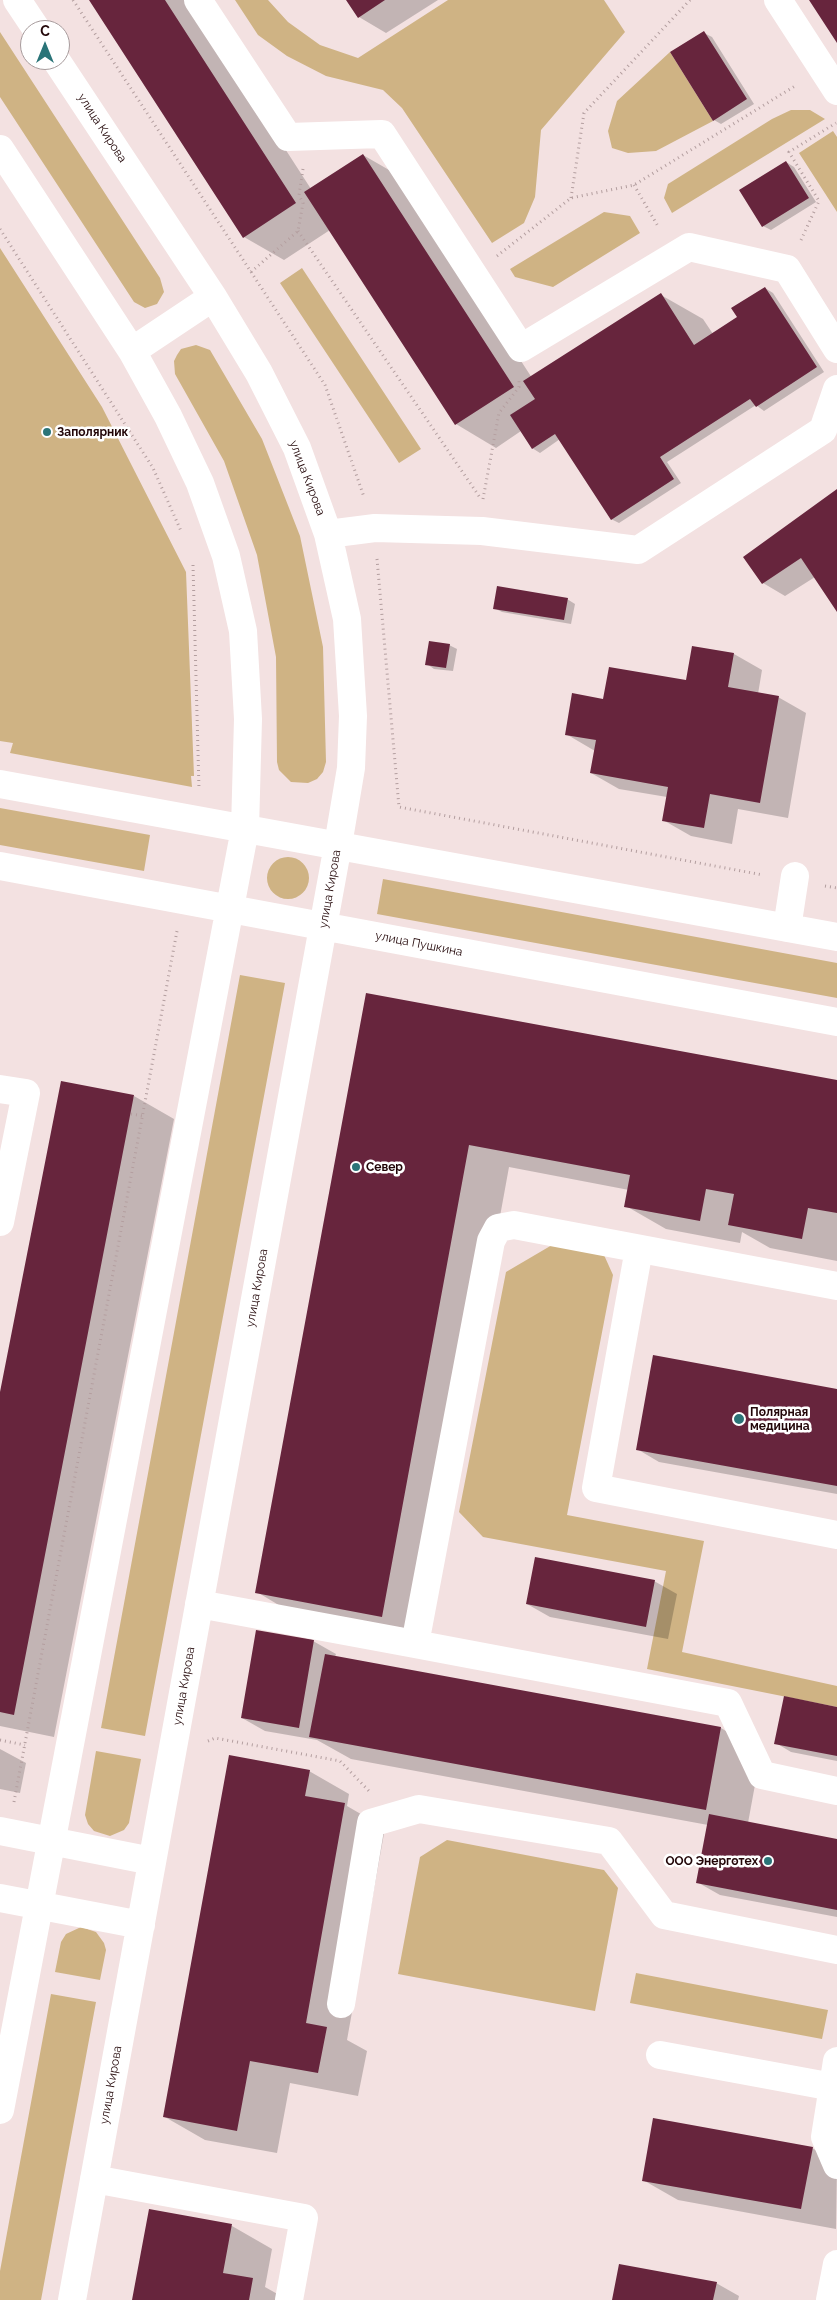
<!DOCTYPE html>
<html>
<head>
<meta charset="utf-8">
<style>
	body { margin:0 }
	#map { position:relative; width:837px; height:2300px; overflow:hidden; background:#f3e1e1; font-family:Raleway,sans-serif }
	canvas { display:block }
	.north { position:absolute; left:20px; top:20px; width:50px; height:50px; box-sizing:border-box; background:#fff; border:1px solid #a79b9c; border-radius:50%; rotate:0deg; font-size:14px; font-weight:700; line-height:20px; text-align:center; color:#220608 }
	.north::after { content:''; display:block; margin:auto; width:18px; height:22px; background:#2a7478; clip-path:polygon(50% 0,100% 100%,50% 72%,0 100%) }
</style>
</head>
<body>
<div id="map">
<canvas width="837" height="2300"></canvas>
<div class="north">С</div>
</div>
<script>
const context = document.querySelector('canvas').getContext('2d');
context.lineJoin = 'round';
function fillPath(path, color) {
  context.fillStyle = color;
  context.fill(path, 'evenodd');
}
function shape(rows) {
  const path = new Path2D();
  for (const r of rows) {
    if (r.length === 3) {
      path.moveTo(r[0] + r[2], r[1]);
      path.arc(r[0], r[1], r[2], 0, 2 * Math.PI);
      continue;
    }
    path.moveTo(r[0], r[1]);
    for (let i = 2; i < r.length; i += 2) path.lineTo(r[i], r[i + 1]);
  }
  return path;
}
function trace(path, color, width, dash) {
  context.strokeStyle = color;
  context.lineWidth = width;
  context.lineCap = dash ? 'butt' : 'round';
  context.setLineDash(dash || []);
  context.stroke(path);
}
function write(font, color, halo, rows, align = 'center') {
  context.font = font + ' Raleway,sans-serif';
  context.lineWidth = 5;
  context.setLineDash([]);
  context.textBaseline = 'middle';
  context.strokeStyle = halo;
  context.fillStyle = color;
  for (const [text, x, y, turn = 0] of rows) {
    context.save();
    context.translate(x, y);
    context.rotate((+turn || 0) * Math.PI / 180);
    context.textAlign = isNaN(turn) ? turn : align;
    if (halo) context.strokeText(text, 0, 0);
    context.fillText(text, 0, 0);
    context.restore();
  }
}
const green = shape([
	[235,0,268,0,288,22,320,45,358,58,448,0,604,0,625,32,541,130,535,197,524,223,492,243,402,108,383,90,326,76,287,56,258,35],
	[0,32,160,278,164,292,157,304,145,308,134,302,0,97],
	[670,52,713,121,656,151,628,153,612,148,608,131,617,101],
	[791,110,810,110,825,119,672,213,664,198,668,184,772,119],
	[833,131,837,137,837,212,799,153],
	[604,212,630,216,640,233,553,287,515,277,510,269],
	[0,248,102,407,186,572,194,776,191,776,192,787,10,753,13,743,0,741],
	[302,268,421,449,399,463,280,283],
	[196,345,210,350,262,439,300,536,323,647,326,762,323,772,317,779,308,783,291,782,279,770,277,762,276,657,257,555,224,461,175,374,174,361,177,355,181,349],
	[0,808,150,835,144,871,0,845],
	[288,878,21],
	[383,879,837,963,837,998,377,914],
	[240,975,285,983,145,1736,101,1728],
	[552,1245,604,1255,613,1275,567,1515,704,1541,682,1652,837,1686,837,1707,647,1669,666,1571,483,1537,459,1512,506,1272],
	[96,1751,141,1759,129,1823,124,1830,110,1836,94,1831,88,1824,85,1815],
	[447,1840,604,1870,618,1888,595,2011,398,1974,420,1857],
	[81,1927,96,1932,104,1943,106,1950,100,1980,55,1972,61,1942,66,1934],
	[636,1973,828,2010,822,2039,630,2003],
	[51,1994,96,2002,41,2300,0,2300,0,2271]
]);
const shadow = shape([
	[91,0,189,0,311,189,363,155,403,178,532,378,661,295,703,319,713,334,739,317,765,288,773,293,824,372,764,411,756,405,667,462,681,483,619,523,611,519,560,439,540,453,532,448,521,431,496,448,456,424,330,230,284,260,244,237],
	[348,0,438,0,386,33,359,17],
	[704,33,712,37,754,104,721,124,714,120],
	[786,162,794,167,816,202,771,230,763,226],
	[837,491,837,610,815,577,785,596,763,583],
	[567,599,575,604,571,624,502,612,494,608],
	[449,645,457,649,453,671,434,669,427,664],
	[693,647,734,654,762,670,758,694,778,697,806,713,788,818,738,809,732,844,691,836,663,820,667,797,619,789,591,773,595,751,566,734,604,700,687,682],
	[367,995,837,1082,837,1261,770,1248,742,1232,740,1243,666,1229,626,1206,629,1190,509,1167,423,1639,297,1616,257,1592],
	[134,1096,174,1119,54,1737,0,1726,0,1399],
	[837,1390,837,1494,659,1462,637,1449],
	[654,1581,677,1594,668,1639,550,1617,527,1604],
	[313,1641,336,1654,335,1657,721,1728,761,1752,748,1823,837,1840,837,1917,720,1895,697,1882,708,1825,351,1759,317,1740,265,1731,242,1718],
	[837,1708,837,1761,791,1752,776,1743],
	[0,1749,26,1763,20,1793,0,1789],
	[309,1771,349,1794,347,1806,385,1828,347,2040,367,2051,358,2096,290,2083,277,2153,205,2140,165,2117],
	[812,2148,837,2162,836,2229,678,2200,643,2180],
	[150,2211,232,2226,272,2249,265,2287,288,2300,133,2300],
	[716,2283,739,2296,738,2300,613,2300]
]);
const building = shape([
	[89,0,165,0,296,203,243,238],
	[346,0,385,0,358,18],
	[809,0,837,0,837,43],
	[704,31,747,99,713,121,670,52],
	[363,154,514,387,455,425,304,192],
	[786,161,809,198,762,227,739,190],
	[765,287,817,367,756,407,750,399,660,457,674,479,611,520,555,434,532,449,510,415,535,399,523,381,661,293,694,345,737,317,731,308],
	[837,489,837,612,801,558,762,584,743,557],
	[497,586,568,598,564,620,493,609],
	[429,641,450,644,446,668,425,665],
	[692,646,734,653,728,687,779,696,760,803,710,794,704,828,662,821,668,787,590,773,596,740,565,735,572,693,603,699,609,667,686,680],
	[366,993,837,1080,837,1213,808,1208,802,1239,728,1225,734,1194,706,1189,700,1221,624,1207,630,1175,469,1145,382,1617,255,1593],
	[61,1081,134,1095,14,1715,0,1712,0,1392],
	[653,1355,837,1389,837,1486,636,1450],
	[535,1557,655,1580,646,1627,526,1604],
	[256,1630,314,1640,299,1728,241,1718],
	[325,1654,721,1727,706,1810,309,1737],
	[784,1696,837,1707,837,1756,774,1744],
	[229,1755,310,1770,305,1796,345,1803,306,2023,327,2027,318,2073,250,2061,237,2131,163,2117],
	[709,1814,837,1839,837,1910,696,1883],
	[653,2118,813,2147,801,2209,642,2181],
	[149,2209,232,2224,223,2273,253,2278,249,2300,132,2300],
	[619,2264,717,2282,713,2300,612,2300]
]);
const path = shape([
	[73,0,325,385,364,497],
	[634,185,659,228],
	[571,198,584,113,690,0],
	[0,229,153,468,181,531],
	[298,231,481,499],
	[801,240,819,201,789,152,836,123],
	[497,256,571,198,634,185,795,86],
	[251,272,298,231,303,203,299,195,303,169],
	[483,499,499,413,519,387,519,379],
	[377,559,399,807,763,875],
	[193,565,199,789],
	[825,886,837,888],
	[131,1114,143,1116],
	[0,1740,25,1745],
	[208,1741,215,1738,340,1761,369,1791],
	[14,1802,177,931]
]);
const minor = shape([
	[17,0,37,30],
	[198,0,288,137,382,134,521,348,689,247,787,269,837,349],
	[778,0,837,91],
	[56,60,213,297,259,373,297,448,328,534,347,619,353,716,351,768,338,845,72,2300],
	[0,149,132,351,168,416,200,483,226,556,243,631,248,719,245,829,0,2110],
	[132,351,213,297],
	[328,534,375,528,482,531,638,550,823,430,837,389],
	[0,784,837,937],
	[0,866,837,1022],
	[787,928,795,876],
	[0,1089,26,1093,0,1222],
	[639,1249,596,1488,837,1535],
	[199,1604,415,1644,491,1241,498,1228,514,1225,837,1286],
	[415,1644,728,1703,762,1775,837,1791],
	[0,1831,152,1861],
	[0,1898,141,1925],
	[341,2004,371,1823,419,1809,609,1841,664,1915,837,1950],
	[660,2055,833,2087],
	[837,2061,825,2137,837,2165],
	[94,2179,304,2218,289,2300],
	[830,2300,837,2264]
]);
const markers = [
	[47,432,5,"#2a7478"],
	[356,1167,5,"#2a7478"],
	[739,1419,6,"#2a7478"],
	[768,1861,5,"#2a7478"]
];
const streetNames = [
	["улица Кирова",102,128,57],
	["улица Кирова",307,478,69],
	["улица Кирова",330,889,-80],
	["улица Пушкина",419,944,11],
	["улица Кирова",257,1288,-80],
	["улица Кирова",184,1686,-80],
	["улица Кирова",111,2085,-80]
];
const poiNames = [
	["Заполярник",57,432],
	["Север",366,1167],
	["Полярная",750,1412],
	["медицина",750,1426],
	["ООО Энерготех",758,1861,"right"]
];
fillPath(green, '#cfb384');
fillPath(shadow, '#0003');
fillPath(building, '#67253d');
trace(path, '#b39e9f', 3, [1, 4]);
trace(minor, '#fff', 28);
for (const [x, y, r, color] of markers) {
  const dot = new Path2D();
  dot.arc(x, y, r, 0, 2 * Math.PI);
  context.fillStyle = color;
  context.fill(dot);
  trace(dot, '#fff', 2);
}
write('12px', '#220608', '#fff', streetNames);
write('bold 12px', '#220608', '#fff', poiNames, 'left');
</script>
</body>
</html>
